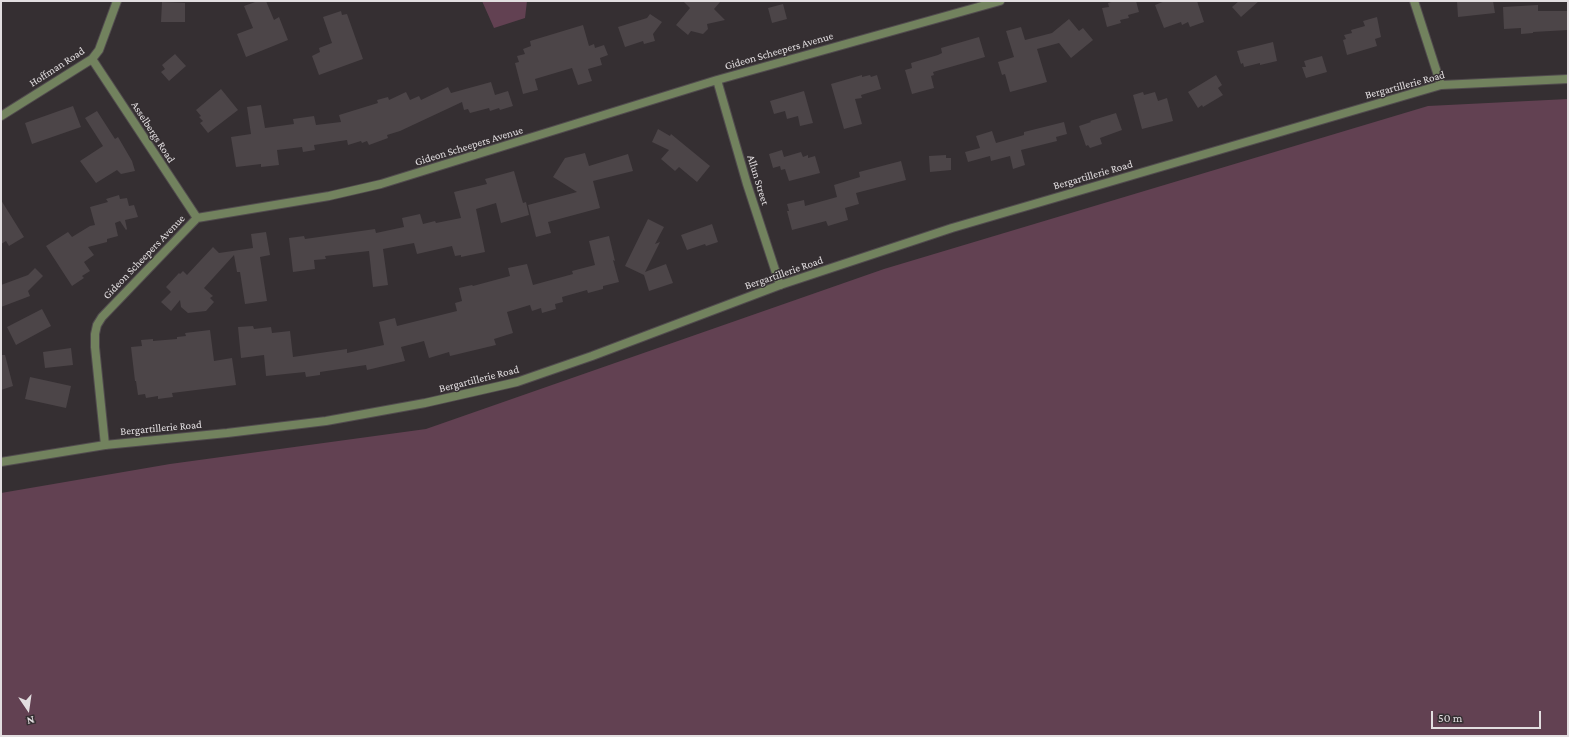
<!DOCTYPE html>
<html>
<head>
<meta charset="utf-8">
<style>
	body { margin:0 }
	#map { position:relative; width:1569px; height:737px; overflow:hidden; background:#352f32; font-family:"Crimson Pro",serif }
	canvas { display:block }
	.frame { position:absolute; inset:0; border:2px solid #e2dee0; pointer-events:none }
	.north { position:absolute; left:8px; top:689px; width:40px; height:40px; -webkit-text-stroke:3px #352f32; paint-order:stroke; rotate:167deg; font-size:11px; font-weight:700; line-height:16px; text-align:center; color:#e2dee0 }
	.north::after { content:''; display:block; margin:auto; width:14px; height:18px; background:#e2dee0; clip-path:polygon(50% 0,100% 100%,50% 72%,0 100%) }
	.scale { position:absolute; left:1431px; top:711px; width:110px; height:18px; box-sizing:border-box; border:2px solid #e2dee0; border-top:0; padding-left:5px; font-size:12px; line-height:14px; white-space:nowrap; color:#e2dee0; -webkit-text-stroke:3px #352f32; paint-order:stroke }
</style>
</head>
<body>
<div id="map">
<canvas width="1569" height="737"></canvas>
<div class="frame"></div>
<div class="north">N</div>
<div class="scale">50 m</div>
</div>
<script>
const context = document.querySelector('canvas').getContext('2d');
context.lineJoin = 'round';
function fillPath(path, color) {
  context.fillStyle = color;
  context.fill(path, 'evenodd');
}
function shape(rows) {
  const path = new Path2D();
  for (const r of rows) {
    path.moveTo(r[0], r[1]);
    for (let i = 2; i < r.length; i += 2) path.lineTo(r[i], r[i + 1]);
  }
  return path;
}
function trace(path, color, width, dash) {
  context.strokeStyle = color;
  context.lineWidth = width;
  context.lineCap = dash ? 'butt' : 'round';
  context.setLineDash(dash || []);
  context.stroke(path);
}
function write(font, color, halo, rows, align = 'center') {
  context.font = font + ' "Crimson Pro",serif';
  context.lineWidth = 3;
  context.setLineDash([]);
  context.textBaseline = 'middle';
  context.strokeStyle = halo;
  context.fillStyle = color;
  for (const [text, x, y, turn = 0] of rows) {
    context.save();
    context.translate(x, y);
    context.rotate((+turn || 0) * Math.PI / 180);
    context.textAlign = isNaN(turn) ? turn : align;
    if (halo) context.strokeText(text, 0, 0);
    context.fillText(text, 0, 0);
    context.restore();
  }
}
const green = shape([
	[482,1,527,1,525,18,494,28],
	[1568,99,1568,736,1,736,1,493,170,464,426,429,884,269,1428,106]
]);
const building = shape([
	[258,1,266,1,274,20,279,17,288,40,246,57,237,34,253,28,244,6],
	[683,1,721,1,714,9,725,20,707,24,708,29,703,34,691,31,688,35,676,25,690,8],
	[1115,1,1136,1,1139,12,1128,15,1129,18,1120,20,1121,23,1107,27,1102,8,1109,7,1108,3],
	[1165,1,1197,1,1204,22,1190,27,1188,22,1182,25,1181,22,1164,28,1155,5],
	[1239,1,1259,1,1241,17,1232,7],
	[1457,1,1493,1,1495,13,1458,17],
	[162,2,185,3,185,22,161,22],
	[783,4,787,19,772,23,768,8],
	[1538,5,1538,11,1568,11,1568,30,1533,32,1533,33,1521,34,1521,28,1504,29,1503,7],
	[341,11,342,15,347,14,363,59,319,75,312,56,320,52,319,48,332,43,323,17],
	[650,14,662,22,653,34,655,41,644,44,643,41,625,47,618,27,647,18],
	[1377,17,1381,37,1375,39,1377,46,1347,55,1343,40,1346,39,1344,35,1352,33,1351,30,1365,26,1363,21],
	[1069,19,1079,31,1083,28,1093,40,1071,58,1059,43,1037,49,1047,82,1010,92,1005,74,1002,75,998,62,1014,57,1006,31,1021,27,1025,40,1052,33],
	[583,25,589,46,594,44,595,48,604,45,608,55,600,58,602,65,588,69,592,81,578,85,572,68,535,79,538,90,523,94,515,63,519,62,517,56,525,54,523,49,531,46,530,41],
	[979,37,985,57,933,72,934,75,931,76,934,88,912,94,905,70,912,68,911,63,938,55,942,53,941,48],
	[1273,42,1277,61,1260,65,1260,63,1244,67,1243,63,1241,64,1237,51],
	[175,54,186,66,169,81,161,72,165,69,162,65],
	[1322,56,1327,72,1306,78,1302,67,1306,67,1304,61],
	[862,75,862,77,870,75,871,77,877,75,881,89,861,95,862,98,855,99,862,124,844,129,831,84],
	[1216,75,1222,85,1218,88,1223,95,1203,107,1202,105,1198,108,1188,92],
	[491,82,495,95,508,91,513,106,500,110,499,108,490,111,489,108,470,113,468,109,464,110,462,102,400,131,387,135,388,138,369,145,367,141,362,143,361,141,348,145,347,140,314,145,315,150,303,152,302,147,277,150,279,165,261,167,261,164,236,167,231,137,251,134,247,107,261,105,265,128,294,124,293,119,314,116,316,125,341,122,339,115,378,103,377,100,388,97,389,100,406,92,410,100,419,96,421,100,448,87,451,93],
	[221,89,238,110,208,133,200,123,203,121,199,117,201,116,196,110],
	[804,91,813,123,800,126,798,116,787,119,785,111,774,114,770,101],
	[1143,92,1144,95,1155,92,1158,101,1167,98,1173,121,1142,129,1133,95],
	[73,106,81,127,32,144,25,123],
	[97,111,115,139,118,137,132,161,135,171,121,174,117,170,96,183,80,161,103,146,85,118],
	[1116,113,1122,130,1100,138,1102,144,1090,148,1088,145,1086,146,1079,126,1091,122,1090,121],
	[1064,122,1067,134,1056,137,1057,141,1021,150,1025,165,1013,169,1010,156,991,161,990,156,968,162,965,152,980,148,976,136,992,131,996,143,1024,135,1024,132],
	[658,129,670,136,671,134,710,166,697,182,679,167,675,171,661,159,669,150,652,142],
	[782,150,784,157,801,152,803,157,808,155,808,158,815,156,820,173,789,181,785,169,781,170,780,166,773,168,769,154],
	[585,153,589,166,628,154,633,171,593,181,600,208,548,222,551,233,536,237,528,205,577,192,553,177,565,158],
	[946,155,946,158,951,158,951,170,930,172,929,156],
	[901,161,906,180,856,193,859,204,845,208,848,220,828,226,826,221,792,230,787,211,789,211,787,204,804,200,805,206,837,197,834,185,860,177,859,172],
	[514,171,523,203,526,202,529,215,501,223,496,203,476,209,485,252,461,257,461,255,455,256,452,246,417,254,414,243,383,249,388,285,373,287,369,251,325,256,326,259,314,260,315,269,293,272,289,238,304,236,305,239,375,229,376,233,404,227,402,218,420,214,423,224,435,221,436,223,461,218,454,192,487,184,485,179],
	[119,195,120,199,127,198,129,206,134,205,138,217,125,220,127,229,126,230,120,221,115,223,118,236,107,239,107,242,88,247,94,255,84,262,90,271,82,276,84,278,72,286,46,246,68,232,72,237,90,226,95,225,90,207,108,202,106,199],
	[1,200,24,237,9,246,6,241,1,244],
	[648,219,664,227,655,244,660,242,645,272,666,264,673,283,649,291,644,275,625,266],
	[712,224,718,242,706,246,705,244,687,250,681,235],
	[266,232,270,255,260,257,267,301,245,304,240,272,237,272,234,255,204,288,213,296,210,298,214,302,206,311,188,313,181,307,180,300,171,311,161,302,171,292,166,287,179,273,180,274,183,271,187,275,213,247,219,253,253,248,251,234],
	[609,236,615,261,613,260,619,282,603,286,603,289,588,293,587,290,562,297,563,302,555,304,556,309,542,313,541,308,532,311,530,305,507,312,513,333,494,339,496,345,450,356,449,352,429,358,424,341,401,347,405,361,367,370,366,365,320,372,320,375,306,377,305,372,266,376,264,355,241,358,238,327,253,326,254,329,271,327,272,333,290,331,293,357,347,349,347,353,384,345,379,322,395,318,397,326,457,311,455,303,462,301,459,288,472,285,473,286,510,276,508,268,527,264,533,285,573,274,572,271,595,265,589,241],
	[35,268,43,276,28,291,30,296,1,307,1,285,28,275],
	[42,309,51,326,16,345,7,327],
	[210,330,214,361,232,358,236,385,172,393,173,397,158,399,158,396,146,398,145,394,138,395,136,381,135,381,131,347,142,346,141,340,153,339,153,341,177,339,177,337,186,336,185,333],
	[71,348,73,365,45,368,43,352],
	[1,355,5,355,13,386,1,390],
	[30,377,71,386,66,408,25,399]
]);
const minor = shape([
	[1414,1,1441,85],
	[92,59,197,218],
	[717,80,747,184,780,285],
	[1,116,92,59,99,50,117,1],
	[105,445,95,347,95,334,97,325,102,317,197,218,329,196,381,184,717,80,1000,1]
]);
const tertiary = shape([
	[1,462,105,445,227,433,326,421,425,403,517,382,592,356,780,285,952,228,1441,85,1568,79]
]);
const streetNames = [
	["Gideon Scheepers Avenue",779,51,-16],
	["Hoffman Road",57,67,-33],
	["Bergartillerie Road",1405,85,-15],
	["Asselbergs Road",153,132,57],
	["Gideon Scheepers Avenue",469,146,-17],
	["Bergartillerie Road",1093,175,-16],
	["Allun Street",758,180,73],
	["Gideon Scheepers Avenue",144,257,-46],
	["Bergartillerie Road",784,273,-19],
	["Bergartillerie Road",479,379,-14],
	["Bergartillerie Road",161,428,-5]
];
fillPath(green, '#624152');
fillPath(building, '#4c4548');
trace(minor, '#514b4e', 10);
trace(tertiary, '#514b4e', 10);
trace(minor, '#72825e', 8);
trace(tertiary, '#72825e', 8);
write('11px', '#e2dee0', '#352f32', streetNames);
</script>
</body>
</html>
